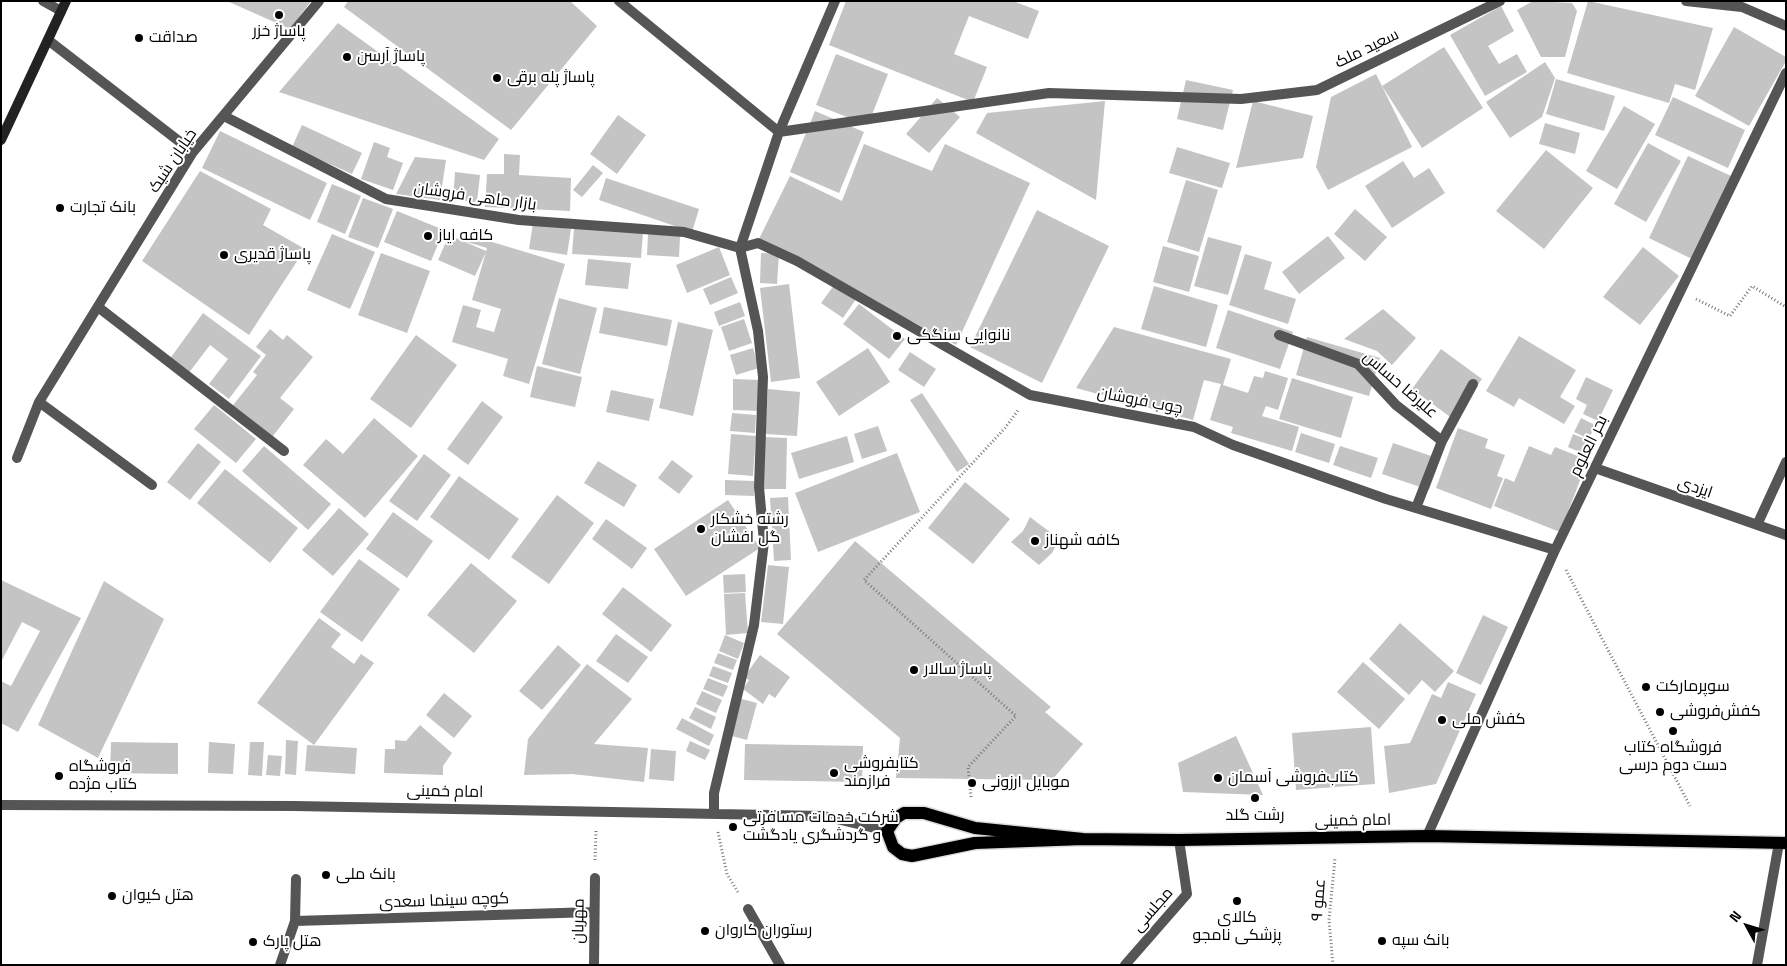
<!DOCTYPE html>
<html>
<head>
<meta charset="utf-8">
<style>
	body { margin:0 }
	#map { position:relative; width:1787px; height:966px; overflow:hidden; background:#fff; font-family:"Space Grotesk",sans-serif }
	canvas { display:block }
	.frame { position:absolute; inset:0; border:2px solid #000; pointer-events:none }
	.north { position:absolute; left:1722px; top:901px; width:50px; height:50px; -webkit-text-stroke:4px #fff; paint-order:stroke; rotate:309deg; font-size:14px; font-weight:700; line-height:20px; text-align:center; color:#000 }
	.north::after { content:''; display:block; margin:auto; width:18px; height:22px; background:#000; clip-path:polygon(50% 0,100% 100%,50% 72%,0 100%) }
</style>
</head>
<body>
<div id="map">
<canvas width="1787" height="966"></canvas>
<div class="frame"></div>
<div class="north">N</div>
</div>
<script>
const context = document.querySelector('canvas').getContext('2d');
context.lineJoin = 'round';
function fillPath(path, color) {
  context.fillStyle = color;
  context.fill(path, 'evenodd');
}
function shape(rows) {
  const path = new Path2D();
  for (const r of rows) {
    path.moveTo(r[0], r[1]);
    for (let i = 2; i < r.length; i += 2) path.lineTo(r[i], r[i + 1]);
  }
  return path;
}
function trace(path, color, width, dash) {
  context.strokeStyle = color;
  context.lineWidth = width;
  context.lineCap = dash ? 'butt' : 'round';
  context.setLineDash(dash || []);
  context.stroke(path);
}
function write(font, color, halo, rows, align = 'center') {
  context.font = font + ' "Space Grotesk",Cairo,sans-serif';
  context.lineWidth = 4;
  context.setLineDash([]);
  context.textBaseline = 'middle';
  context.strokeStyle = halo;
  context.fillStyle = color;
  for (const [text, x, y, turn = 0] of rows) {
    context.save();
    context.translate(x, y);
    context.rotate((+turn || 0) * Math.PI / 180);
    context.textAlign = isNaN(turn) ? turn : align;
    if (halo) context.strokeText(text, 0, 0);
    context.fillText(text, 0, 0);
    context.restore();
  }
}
const building = shape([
	[227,1,311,1,290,29],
	[348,1,570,1,597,26,511,130,344,7],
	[846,1,1013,1,1039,11,1028,39,969,16,954,54,987,67,973,102,829,45],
	[1533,1,1572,3,1577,11,1565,57,1541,57,1517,10],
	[1588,1,1713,28,1695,90,1675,84,1669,103,1567,73],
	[1501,6,1514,31,1488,46,1499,64,1517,54,1527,72,1485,96,1450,35],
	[338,23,499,139,484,160,279,92],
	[1734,27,1786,57,1786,61,1749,126,1695,96],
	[1444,47,1483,108,1422,148,1382,86],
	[836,54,888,74,868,125,816,105],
	[1545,62,1555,78,1542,117,1510,138,1486,102],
	[1376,74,1412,147,1328,190,1316,167,1331,97],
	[1556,79,1615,96,1604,131,1546,114],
	[1186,80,1233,90,1223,130,1177,119],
	[1673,97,1745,130,1728,168,1655,135],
	[937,98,960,117,929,153,906,134],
	[1105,101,1096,200,976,133,987,113],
	[1253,101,1313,116,1303,158,1236,168],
	[1624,106,1655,124,1617,189,1586,171],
	[815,111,864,132,839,193,790,172],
	[618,115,646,135,617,174,590,154],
	[1545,123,1580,133,1575,154,1539,144],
	[302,125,362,153,352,174,292,147],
	[220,131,327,183,310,220,202,168],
	[374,142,390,148,387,157,403,163,393,190,361,179],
	[1648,143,1681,161,1646,222,1614,204],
	[864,144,932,171,945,144,1030,183,956,345,759,239,790,176,842,201],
	[1177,147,1230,163,1222,188,1169,173],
	[1546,150,1593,188,1544,249,1496,211],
	[504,154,520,155,519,175,571,178,570,211,485,207,487,174,504,174],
	[1688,156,1731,176,1692,259,1649,238],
	[415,157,446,160,440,200,396,194],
	[1403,161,1414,178,1429,168,1445,193,1392,228,1365,186],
	[593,165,603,173,582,197,573,190],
	[200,171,271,209,263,225,305,249,249,335,142,261],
	[455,172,480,175,477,202,453,200],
	[606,178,699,209,692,232,599,200],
	[1186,180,1218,190,1199,252,1167,242],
	[332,184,361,196,345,234,317,222],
	[363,198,393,209,378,248,348,237],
	[1355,209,1387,237,1365,261,1334,234],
	[1037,210,1109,246,1042,383,970,347],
	[397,211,444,230,431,261,384,242],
	[533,223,571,229,567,255,529,249],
	[574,228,643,233,641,258,572,254],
	[332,234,375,252,350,309,307,290],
	[648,234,680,236,679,257,647,255],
	[449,235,486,251,487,248,467,242,469,235,565,264,529,384,503,376,508,359,452,342,463,305,481,310,476,327,494,332,501,309,472,300,486,252,475,276,438,260],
	[1328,236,1345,258,1299,294,1282,272],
	[1208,237,1242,246,1228,295,1194,286],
	[1163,246,1199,256,1189,292,1153,282],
	[719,247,730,275,687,293,676,265],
	[1643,247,1679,276,1640,325,1603,297],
	[381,253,430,271,407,333,358,315],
	[761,253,779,254,777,284,760,283],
	[1245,254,1272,262,1264,289,1296,299,1288,324,1229,305],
	[588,259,631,263,628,289,585,285],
	[731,277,738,293,710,305,703,289],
	[789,284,800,378,771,382,760,288],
	[835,284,856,299,843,318,821,303],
	[1154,286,1218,305,1206,347,1141,329],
	[559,298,597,308,580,374,542,364],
	[740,302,745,316,719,326,714,312],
	[859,304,905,339,889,359,843,324],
	[604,307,672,320,667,346,599,333],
	[1383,309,1416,338,1392,365,1377,351,1344,339],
	[1228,310,1293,332,1280,369,1216,348],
	[203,313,261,356,229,399,209,384,228,359,210,345,188,374,169,360],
	[744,319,752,343,729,351,721,327],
	[678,322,713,330,693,416,659,408],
	[1114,327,1231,359,1223,385,1248,393,1254,376,1263,378,1265,371,1288,378,1278,410,1266,406,1262,416,1299,427,1292,451,1231,433,1233,427,1210,420,1221,384,1204,380,1193,420,1076,388],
	[270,329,283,340,287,335,313,357,280,398,294,409,269,441,230,409,257,375,253,372,266,355,256,347],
	[416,335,457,365,411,428,370,399],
	[1519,336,1576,370,1560,397,1575,406,1564,424,1519,398,1514,407,1486,391],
	[1307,337,1380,358,1369,396,1296,375],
	[753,348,759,368,736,375,730,355],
	[868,348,890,382,839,416,816,382],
	[1441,349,1482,379,1453,419,1412,389],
	[910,352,936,369,924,387,898,370],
	[537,366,582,377,575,407,530,397],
	[1586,377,1613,390,1598,421,1583,414,1587,405,1576,399],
	[1292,378,1353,397,1341,438,1279,419],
	[733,379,760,380,759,411,733,410],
	[768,389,800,392,797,436,765,434],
	[611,390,654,399,649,421,606,412],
	[922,393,969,464,957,472,910,400],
	[482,401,503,417,468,465,447,449],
	[214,405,256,439,236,463,194,429],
	[732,413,756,415,755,433,730,431],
	[374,418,418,456,365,518,303,465,326,439,343,454],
	[1581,418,1595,425,1589,439,1574,432],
	[878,426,887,451,862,459,854,434],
	[1458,428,1488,439,1485,448,1505,455,1497,476,1503,478,1491,509,1436,488],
	[1301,433,1335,444,1329,463,1295,452],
	[731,434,756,436,753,476,728,474],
	[1573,434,1590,441,1584,454,1568,447],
	[847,436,854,462,799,479,791,453],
	[764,437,787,438,786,489,763,489],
	[198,443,221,462,190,500,167,482],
	[1393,443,1440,459,1429,490,1382,474],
	[264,446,331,504,308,530,242,471],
	[1340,446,1378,458,1371,478,1333,465],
	[1529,446,1551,455,1555,447,1588,460,1560,532,1494,506,1505,478,1514,482],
	[897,453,920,512,818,552,795,493],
	[424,454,451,475,417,521,389,501],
	[672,460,693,476,679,494,658,478],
	[598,461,637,485,624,507,584,483],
	[225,469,298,528,270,563,197,503],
	[459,476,519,519,489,560,430,517],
	[725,480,754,481,754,496,725,495],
	[965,482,1010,519,973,564,928,528],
	[557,495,594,523,549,584,511,557],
	[788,497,791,560,774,561,770,498],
	[728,500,760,548,686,596,654,549],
	[339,508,369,534,333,576,302,550],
	[393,512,433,541,407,578,366,549],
	[1030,517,1059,539,1052,553,1039,565,1011,542,1023,531],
	[606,519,647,548,632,569,592,539],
	[855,541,1051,707,1045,712,1083,744,1052,780,896,778,900,738,777,634],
	[359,559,400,589,362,642,320,612],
	[471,563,517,601,474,653,427,615],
	[768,565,789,567,783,624,761,622],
	[745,574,746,592,724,593,723,575],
	[1,580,81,618,18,732,1,723,1,681,11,686,40,631,22,622,1,662],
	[104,581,164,619,98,758,38,725],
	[623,587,672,625,651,652,602,614],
	[745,593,748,633,726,635,724,594],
	[1483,615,1508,627,1481,685,1456,673],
	[319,618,341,634,331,647,354,664,361,654,374,663,314,745,257,703],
	[1400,623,1454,671,1435,692,1422,680,1409,695,1369,659],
	[616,634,648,657,628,683,596,661],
	[725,635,744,643,738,659,719,651],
	[558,645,581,665,542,710,519,691],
	[718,653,737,660,733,670,714,663],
	[760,655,790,677,775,698,769,694,763,704,743,689,749,680,744,677],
	[1363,662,1405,699,1379,729,1337,692],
	[587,664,632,699,594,744,648,748,644,782,572,774,524,775,528,739],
	[713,666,732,673,728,683,709,676],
	[708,678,728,686,723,697,703,689],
	[1448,682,1476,694,1436,784,1389,793,1384,746,1410,743,1432,694,1441,698],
	[702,691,722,700,716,713,696,704],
	[444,693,472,716,454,738,426,715],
	[738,698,757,703,747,740,728,735],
	[695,707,716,717,711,729,689,718],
	[682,718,714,735,709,746,676,729],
	[420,725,452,753,443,766,443,775,384,773,385,749,395,749,395,740,406,741],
	[1371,727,1375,784,1296,790,1292,733],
	[1236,736,1263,795,1183,792,1178,763],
	[286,740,298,741,296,775,285,774],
	[690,741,710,750,705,760,686,751],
	[111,742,178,743,178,774,110,773],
	[209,742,235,744,233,774,208,773],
	[250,742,264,742,262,776,248,775],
	[745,744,863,746,862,782,744,780],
	[307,745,357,748,355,774,305,771],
	[651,749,676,751,674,781,649,779],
	[268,755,282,756,280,776,266,775]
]);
const path = shape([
	[1696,299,1730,316,1752,286,1786,307],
	[1566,570,1690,806],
	[971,797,968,767,1016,716,864,580,1005,428,1019,409],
	[718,832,727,874,739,894],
	[595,860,596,831],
	[1333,965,1329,920,1335,858]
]);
const street = shape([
	[43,1,61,11],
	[619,1,779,132,1049,93,1241,99,1317,90,1500,1],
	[1686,1,1742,7,1786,26],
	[48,40,193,152],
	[224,116,386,199,519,220,684,232,740,248,758,243,797,261,1030,395,1194,427,1233,445,1386,499,1555,550],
	[98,307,284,451],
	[1279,335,1358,364,1396,405,1442,441],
	[39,402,152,485],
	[17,458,39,402,193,152,319,1],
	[1595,468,1786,535],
	[1416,508,1442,441,1473,384],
	[1757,525,1786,462],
	[1,805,295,806,824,816,887,831],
	[714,813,714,793,754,625,764,542,759,487,763,377,758,331,740,248,779,132,835,1],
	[1427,836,1555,550,1786,73],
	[748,909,780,965],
	[295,921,594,912],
	[280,965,295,921,296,879],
	[594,965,595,878],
	[1125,965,1187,894,1179,840],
	[1757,965,1779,843]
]);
const secondary = shape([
	[1,140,66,1]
]);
const primary = shape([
	[1083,839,975,843,912,856,902,854,893,847,887,831,896,818,904,813,924,813,975,828,1083,839,1179,840,1427,836,1786,843]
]);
const markers = [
	[279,15,5,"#000"],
	[139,38,5,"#000"],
	[347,57,5,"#000"],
	[497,78,5,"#000"],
	[60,208,5,"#000"],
	[428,236,5,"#000"],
	[224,255,5,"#000"],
	[897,336,5,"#000"],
	[701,529,5,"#000"],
	[1035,541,5,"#000"],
	[914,670,5,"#000"],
	[1646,687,5,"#000"],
	[1660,712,5,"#000"],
	[1442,720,5,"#000"],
	[1673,731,5,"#000"],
	[834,773,5,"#000"],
	[59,776,5,"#000"],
	[1218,778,5,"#000"],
	[972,783,5,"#000"],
	[1255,798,5,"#000"],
	[733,827,5,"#000"],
	[326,875,5,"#000"],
	[112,896,5,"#000"],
	[1237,901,5,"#000"],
	[705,931,5,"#000"],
	[1382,941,5,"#000"],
	[253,942,5,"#000"]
];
const poiNames = [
	["پاساژ خزر",279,32,"center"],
	["صداقت",149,38],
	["پاساژ آرسن",357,57],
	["پاساژ پله برقی",507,78],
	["بانک تجارت",70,208],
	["کافه ایاز",438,236],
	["پاساژ قدیری",234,255],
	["نانوایی سنگکی",907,336],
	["رشته خشکار",711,520],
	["گل افشان",711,538],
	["کافه شهناز",1045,541],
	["پاساژ سالار",924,670],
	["سوپرمارکت",1656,687],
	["کفش‌فروشی",1670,712],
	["کفش ملی",1452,720],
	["فروشگاه کتاب",1673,748,"center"],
	["دست دوم درسی",1673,766,"center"],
	["کتابفروشی",844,764],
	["فرازمند",844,782],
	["فروشگاه",69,767],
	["کتاب مژده",69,785],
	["کتاب‌فروشی آسمان",1228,778],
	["موبایل ارزونی",982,783],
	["رشت گلد",1255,816,"center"],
	["شرکت خدمات مسافرتی",743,818],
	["و گردشگری یادگشت",743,836],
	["بانک ملی",336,875],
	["هتل کیوان",122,896],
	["کالای",1237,918,"center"],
	["پزشکی نامجو",1237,936,"center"],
	["رستوران کاروان",715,931],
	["بانک سپه",1392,941],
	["هتل پارک",263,942]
];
const streetNames = [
	["سعید ملک",1367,49,-26],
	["خیابان شیک",173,161,-56],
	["بازار ماهی فروشان",475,197,8],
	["علیرضا حساس",1400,385,41],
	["چوب فروشان",1140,401,11],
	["بحر العلوم",1589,446,-64],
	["ایزدی",1695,488,19],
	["امام خمینی",445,792,1],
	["امام خمینی",1353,821,-1],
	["عمو ۹",1319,900,-86],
	["کوچه سینما سعدی",444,901,-2],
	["مجلسی",1153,910,-49],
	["مهربان",579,921,-89]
];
fillPath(building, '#c4c4c4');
trace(primary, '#dbdbdb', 15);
trace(path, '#777', 3, [1, 2.5]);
trace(street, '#555', 10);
trace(secondary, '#222', 10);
trace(primary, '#000', 12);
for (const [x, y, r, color] of markers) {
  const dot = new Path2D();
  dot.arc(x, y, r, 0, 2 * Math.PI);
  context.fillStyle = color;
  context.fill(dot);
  trace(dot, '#fff', 2);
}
write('16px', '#000', '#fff', poiNames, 'left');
write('16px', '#000', '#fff', streetNames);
</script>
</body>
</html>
